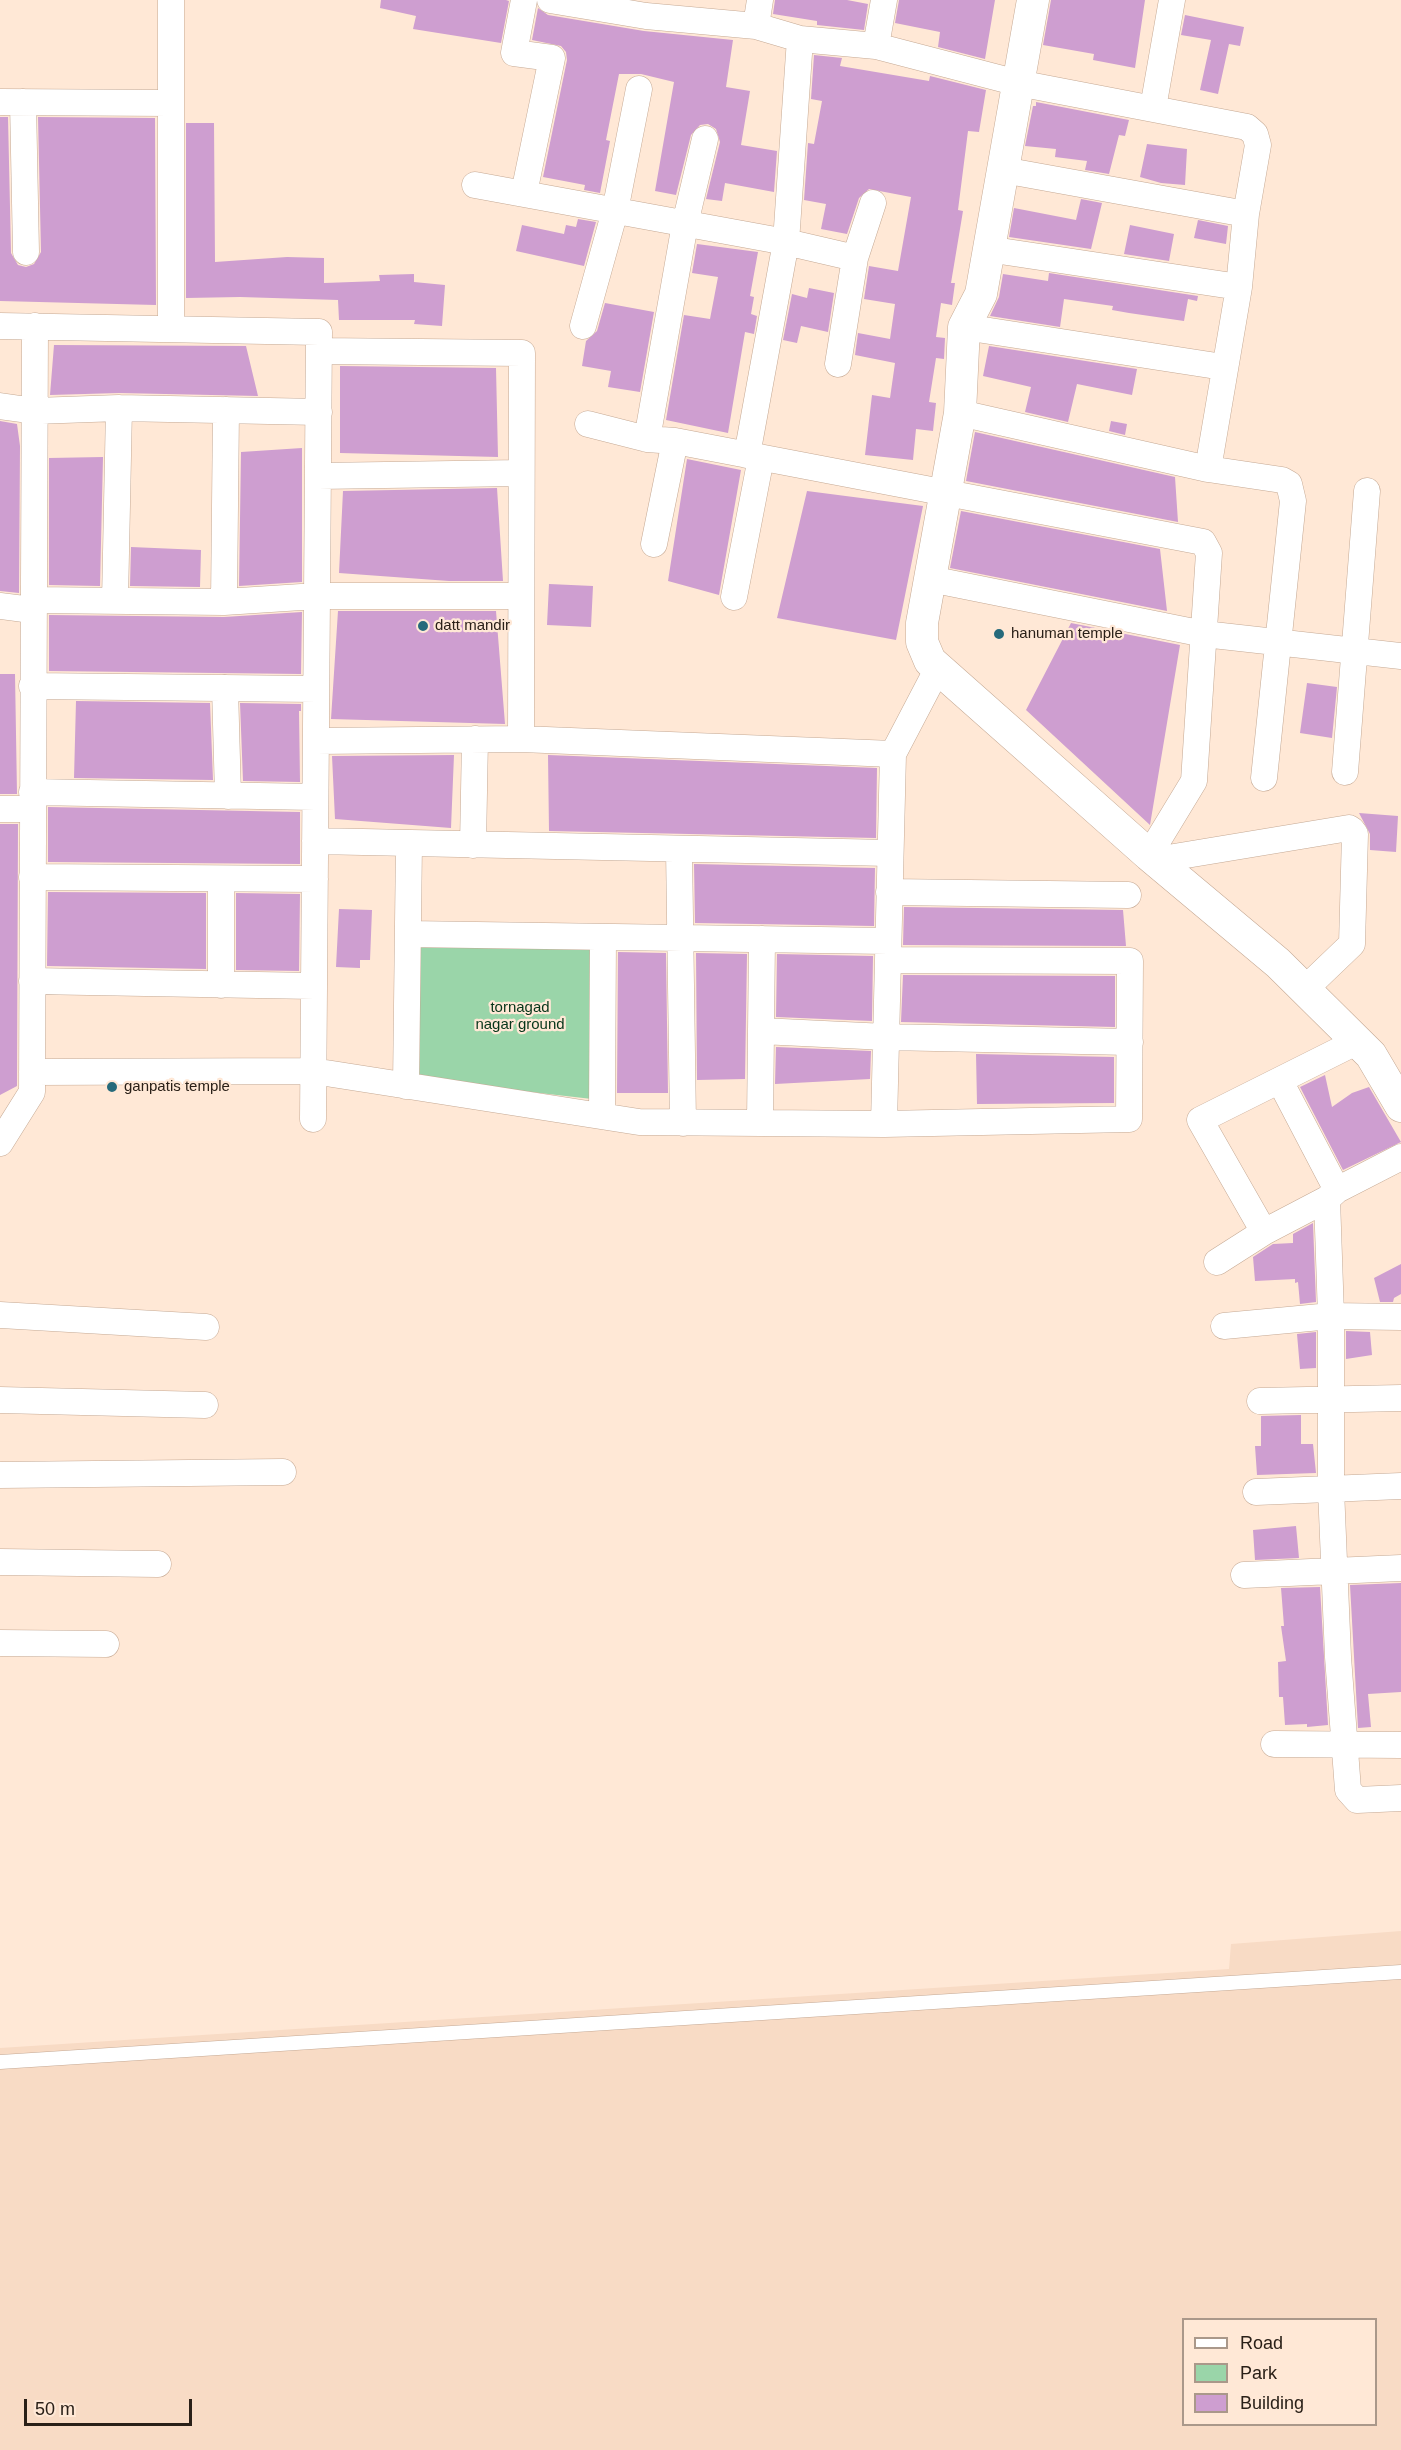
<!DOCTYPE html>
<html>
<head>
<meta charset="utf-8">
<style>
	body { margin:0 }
	#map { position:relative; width:1401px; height:2450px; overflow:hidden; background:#ffe8d6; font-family:Helvetica,sans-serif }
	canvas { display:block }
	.legend { position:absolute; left:1182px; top:2318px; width:195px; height:108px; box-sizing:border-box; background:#ffe8d6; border:2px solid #aa988a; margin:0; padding:8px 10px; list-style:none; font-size:18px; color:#2a2018 }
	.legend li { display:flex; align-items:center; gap:12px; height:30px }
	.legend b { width:30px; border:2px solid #aa988a }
	.scale { position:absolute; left:24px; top:2399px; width:168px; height:27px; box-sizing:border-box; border:3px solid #2a2018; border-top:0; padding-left:8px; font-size:18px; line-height:21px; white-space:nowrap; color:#2a2018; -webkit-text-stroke:4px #ffe8d6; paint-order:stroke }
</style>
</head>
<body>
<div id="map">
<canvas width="1401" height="2450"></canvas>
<ul class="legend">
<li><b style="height:8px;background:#fff"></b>Road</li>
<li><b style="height:16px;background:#9ad5a9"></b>Park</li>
<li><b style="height:16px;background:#ce9ed0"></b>Building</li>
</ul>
<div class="scale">50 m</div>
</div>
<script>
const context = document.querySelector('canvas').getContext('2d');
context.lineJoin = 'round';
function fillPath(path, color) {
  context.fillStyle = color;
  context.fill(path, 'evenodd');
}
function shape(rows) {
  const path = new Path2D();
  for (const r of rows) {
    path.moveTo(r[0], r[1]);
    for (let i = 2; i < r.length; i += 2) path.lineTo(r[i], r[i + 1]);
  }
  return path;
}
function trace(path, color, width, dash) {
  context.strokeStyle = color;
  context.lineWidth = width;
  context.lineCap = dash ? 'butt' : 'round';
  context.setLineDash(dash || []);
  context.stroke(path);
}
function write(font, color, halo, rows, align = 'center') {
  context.font = font + ' Helvetica,sans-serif';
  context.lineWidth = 4.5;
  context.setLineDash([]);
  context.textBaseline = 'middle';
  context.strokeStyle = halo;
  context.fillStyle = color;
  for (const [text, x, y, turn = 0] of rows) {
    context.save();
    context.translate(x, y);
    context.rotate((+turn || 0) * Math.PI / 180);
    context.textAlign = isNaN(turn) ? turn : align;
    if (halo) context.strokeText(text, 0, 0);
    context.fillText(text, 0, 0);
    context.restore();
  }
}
const built = shape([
	[1401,1931,1401,2450,0,2450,0,2048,1229,1969,1231,1944],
	[1184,2320,1376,2320,1376,2424,1184,2424]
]);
const green = shape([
	[415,943,594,944,592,1099,417,1079]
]);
const building = shape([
	[381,0,506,0,509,1,501,43,413,29,416,16,380,8],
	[775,0,847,0,868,4,864,30,817,25,817,21,773,14],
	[899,0,995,0,985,59,938,47,940,32,895,23],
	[1051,0,1145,0,1135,68,1093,60,1094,54,1043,45],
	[538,8,548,15,644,31,733,40,726,87,750,91,741,145,777,151,774,192,725,183,722,201,706,199,720,142,716,129,708,124,700,125,691,135,676,195,655,191,674,82,641,74,619,74,606,140,610,141,600,193,584,190,585,185,543,177,567,60,566,52,561,46,532,40],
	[1185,15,1244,27,1240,46,1229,44,1218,94,1200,90,1211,40,1181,35],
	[814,55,842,58,840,66,929,81,930,76,986,90,979,132,968,131,958,210,963,211,951,283,955,283,952,305,941,303,936,337,945,338,944,359,936,358,929,402,936,403,933,431,916,429,913,460,865,455,872,395,890,398,895,363,855,355,858,333,890,339,895,304,864,299,869,266,898,271,911,197,869,189,859,198,847,234,821,229,826,204,804,200,808,143,814,144,822,101,811,99],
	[1036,102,1129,120,1125,136,1119,135,1109,174,1085,170,1087,161,1055,157,1056,149,1025,146,1033,106,1036,106],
	[0,117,8,117,11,253,18,265,26,267,34,264,41,252,38,117,155,118,156,305,0,301],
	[186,123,214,123,215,262,287,257,324,258,324,283,380,281,379,275,414,274,414,282,445,285,442,326,414,324,415,320,339,320,338,300,240,297,186,298],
	[1147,144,1187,149,1185,185,1161,183,1140,177],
	[1081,199,1102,203,1091,249,1009,237,1014,208,1076,220],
	[578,219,596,222,584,266,516,251,522,225,564,234,566,225,576,227],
	[1198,220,1228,226,1226,244,1194,238],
	[1130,225,1174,234,1169,261,1124,254],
	[697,244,758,252,750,296,754,297,751,314,757,316,754,334,745,332,728,433,666,420,684,315,710,319,718,277,692,273],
	[1049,273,1198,296,1197,301,1188,299,1184,321,1129,313,1112,310,1113,306,1064,299,1060,327,990,316,999,297,1003,274,1048,281],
	[809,288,834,293,828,332,801,326,797,343,783,340,792,294,807,298],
	[605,303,654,312,640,392,608,387,611,371,582,366,586,341,597,331],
	[54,345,246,346,258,396,119,393,50,395],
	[989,346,1137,369,1132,395,1077,384,1068,422,1025,412,1031,387,983,376],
	[340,366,496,368,498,457,340,453],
	[0,421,17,424,20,446,19,593,0,591],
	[1111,421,1127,424,1125,435,1109,431],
	[975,432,1175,477,1178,522,966,481],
	[302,448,302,582,239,586,241,452],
	[103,457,100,586,49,585,49,458],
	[687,459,741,470,719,595,668,581],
	[497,488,503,581,449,581,339,573,343,491],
	[807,491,923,506,896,640,777,618],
	[961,511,1160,549,1167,611,950,568],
	[131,547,201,550,200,587,130,586],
	[549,584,593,586,591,627,547,625],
	[338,611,496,611,505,724,331,719],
	[302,612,301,674,49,671,49,615,224,617],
	[1071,623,1180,645,1150,825,1026,710],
	[0,674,15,674,17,794,0,794],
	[1307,683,1337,687,1332,738,1300,733],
	[76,701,210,703,213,780,74,778],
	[240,703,301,704,301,711,299,711,300,782,243,781],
	[454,755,451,828,335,819,332,756],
	[548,755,877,768,876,838,549,831],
	[48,807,300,812,300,864,48,862],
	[1359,813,1398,816,1396,852,1370,850,1370,834],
	[0,824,18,824,17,1086,0,1095],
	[694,864,875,868,874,926,695,923],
	[48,892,206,893,206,969,47,966],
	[236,893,300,894,299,971,236,970],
	[904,907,1123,910,1126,946,903,945],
	[339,909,372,910,370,960,360,960,360,968,336,967],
	[618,952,666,953,668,1093,617,1093],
	[696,953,747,954,745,1079,697,1080],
	[777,954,873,956,872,1021,776,1017],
	[903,975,1115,976,1115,1027,901,1022],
	[776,1047,871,1051,870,1079,775,1084],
	[976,1054,1114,1057,1114,1103,977,1104],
	[1325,1075,1332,1107,1352,1093,1369,1087,1401,1142,1343,1170,1300,1087],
	[1313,1223,1316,1302,1300,1304,1298,1282,1295,1283,1295,1279,1255,1281,1253,1257,1273,1244,1293,1243,1293,1234],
	[1401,1264,1401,1294,1394,1298,1393,1302,1380,1302,1374,1278],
	[1346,1331,1370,1332,1372,1355,1346,1359],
	[1316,1332,1316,1368,1300,1369,1297,1334],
	[1301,1415,1301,1444,1313,1444,1316,1473,1257,1475,1255,1446,1261,1446,1261,1416],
	[1296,1526,1299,1558,1255,1560,1253,1530],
	[1401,1583,1401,1692,1368,1694,1371,1727,1358,1728,1350,1585],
	[1320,1587,1328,1725,1307,1727,1307,1724,1285,1725,1283,1697,1279,1697,1278,1662,1286,1661,1281,1626,1284,1626,1281,1588]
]);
const service = shape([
	[0,2062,1401,1972]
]);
const minor = shape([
	[171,0,171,329],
	[550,0,646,16,756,26,800,39,876,46,1018,83,1247,127,1255,134,1258,145,1246,214,1239,287,1208,469],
	[756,26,760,0],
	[876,46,884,0],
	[0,102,169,103],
	[23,102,26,252],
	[1153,108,1172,0],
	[1003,170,1246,214],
	[475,185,786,242,855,258],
	[524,193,552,58,514,53,524,0],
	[987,249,1239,287],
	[0,326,319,332,313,1119],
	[583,326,615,211,639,89],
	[964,327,1223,367],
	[319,351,522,353,521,739],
	[838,364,855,258,873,203],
	[0,406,35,411,119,408,319,412],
	[960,413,1208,469,1282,480,1289,484,1293,501,1264,778],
	[588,424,647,439,675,441,1203,542,1209,553,1194,781,1149,855],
	[647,439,685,224,705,139],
	[747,455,786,242,800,39],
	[318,476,521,473],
	[654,544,675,441],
	[930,579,1204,634,1401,656],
	[734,597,761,458],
	[33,600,224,602,317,596,520,596],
	[115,601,119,408],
	[224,602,226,410],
	[0,606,32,610],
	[32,686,316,689],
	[225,688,228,796],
	[316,741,521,739,893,754,884,1124],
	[893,754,938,668],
	[1345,772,1367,491],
	[32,792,315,797],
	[0,809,32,809],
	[315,841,890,853],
	[473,845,475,739],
	[679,849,683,1123],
	[1156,860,1349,828,1352,830,1355,834,1352,944,1305,989],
	[32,877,315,879],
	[889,892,1128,895],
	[408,934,888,941],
	[32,981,314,986],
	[221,985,221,879],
	[761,1031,886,1037,1130,1042],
	[32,1072,313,1071,639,1122,884,1124,1129,1119,1130,961,888,960],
	[1280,1081,1337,1190],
	[406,1086,409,843],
	[602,1116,603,937],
	[760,1123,762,939],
	[0,1143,32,1092,35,326],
	[1327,1199,1331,1316,1331,1489,1338,1657,1348,1790,1357,1800,1401,1798],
	[1264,1232,1200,1120,1358,1041],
	[1217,1262,1264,1232,1327,1199,1337,1190,1401,1157],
	[0,1315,206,1327],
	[1224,1326,1331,1316,1401,1317],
	[0,1400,205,1405],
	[1260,1401,1401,1398],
	[0,1475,283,1472],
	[1256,1492,1401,1486],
	[0,1562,158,1564],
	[1244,1575,1401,1568],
	[0,1643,106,1644],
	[1274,1744,1401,1745]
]);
const tertiary = shape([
	[1033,0,981,294,964,327,960,413,922,623,922,642,930,661,938,668,1149,855,1278,963,1371,1055,1401,1106]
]);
const markers = [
	[423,626,6,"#266a7b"],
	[999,634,6,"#266a7b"],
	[112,1087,6,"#266a7b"]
];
const poiNames = [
	["datt mandir",435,626],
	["hanuman temple",1011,634],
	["ganpatis temple",124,1087]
];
const parkNames = [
	["tornagad",520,1008],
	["nagar ground",520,1025]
];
fillPath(built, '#f8dbc5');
fillPath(green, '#9ad5a9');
fillPath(building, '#ce9ed0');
trace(service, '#c5a994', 15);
trace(minor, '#c5a994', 27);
trace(tertiary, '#c5a994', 33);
trace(service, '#fff', 14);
trace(minor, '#fff', 26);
trace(tertiary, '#fff', 32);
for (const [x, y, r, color] of markers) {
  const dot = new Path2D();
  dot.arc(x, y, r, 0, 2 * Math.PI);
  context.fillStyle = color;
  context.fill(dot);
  trace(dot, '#ffe8d6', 2);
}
write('15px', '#2a2018', '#ffe8d6', poiNames, 'left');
write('15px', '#063519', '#ffe8d6', parkNames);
</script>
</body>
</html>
